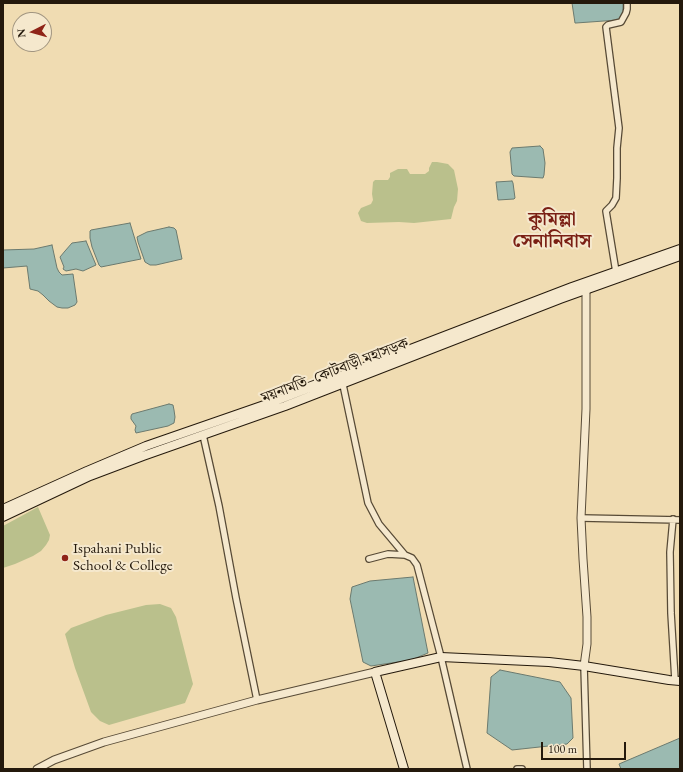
<!DOCTYPE html>
<html>
<head>
<meta charset="utf-8">
<style>
	body { margin:0 }
	#map { position:relative; width:683px; height:772px; overflow:hidden; background:#f0dcb2; font-family:"EB Garamond",serif }
	canvas { display:block }
	.frame { position:absolute; inset:0; border:4px solid #24190c; pointer-events:none }
	.north { position:absolute; left:12px; top:12px; width:40px; height:40px; box-sizing:border-box; background:#f5e8cd; border:1px solid #a19580; border-radius:50%; rotate:264deg; font-size:11px; font-weight:700; line-height:16px; text-align:center; color:#24190c }
	.north::after { content:''; display:block; margin:auto; width:14px; height:18px; background:#8f2418; clip-path:polygon(50% 0,100% 100%,50% 72%,0 100%) }
	.scale { position:absolute; left:541px; top:742px; width:85px; height:18px; box-sizing:border-box; border:2px solid #24190c; border-top:0; padding-left:5px; font-size:12px; line-height:14px; white-space:nowrap; color:#24190c; -webkit-text-stroke:3px #f5e8cd; paint-order:stroke }
</style>
</head>
<body>
<div id="map">
<canvas width="683" height="772"></canvas>
<div class="frame"></div>
<div class="north">N</div>
<div class="scale">100 m</div>
</div>
<script>
const context = document.querySelector('canvas').getContext('2d');
context.lineJoin = 'round';
function fillPath(path, color) {
  context.fillStyle = color;
  context.fill(path, 'evenodd');
}
function shape(rows) {
  const path = new Path2D();
  for (const r of rows) {
    path.moveTo(r[0], r[1]);
    for (let i = 2; i < r.length; i += 2) path.lineTo(r[i], r[i + 1]);
  }
  return path;
}
function trace(path, color, width, dash) {
  context.strokeStyle = color;
  context.lineWidth = width;
  context.lineCap = dash ? 'butt' : 'round';
  context.setLineDash(dash || []);
  context.stroke(path);
}
function write(font, color, halo, rows, align = 'center') {
  context.font = font + ' "EB Garamond","Noto Serif Bengali",serif';
  context.lineWidth = 4;
  context.setLineDash([]);
  context.textBaseline = 'middle';
  context.strokeStyle = halo;
  context.fillStyle = color;
  for (const [text, x, y, turn = 0] of rows) {
    context.save();
    context.translate(x, y);
    context.rotate((+turn || 0) * Math.PI / 180);
    context.textAlign = isNaN(turn) ? turn : align;
    if (halo) context.strokeText(text, 0, 0);
    context.fillText(text, 0, 0);
    context.restore();
  }
}
const green = shape([
	[432,162,437,162,448,164,454,170,458,189,457,201,454,207,451,219,414,223,399,222,367,223,361,221,358,213,361,208,371,204,373,200,372,194,373,182,375,180,388,180,390,177,390,173,398,169,407,169,410,174,425,174,429,171,429,168],
	[38,507,50,535,49,540,46,545,41,551,33,556,15,564,3,568,3,526],
	[160,604,171,608,176,617,193,684,185,703,109,725,100,721,91,712,75,668,65,634,71,628,106,615,146,605]
]);
const water = shape([
	[572,3,623,3,623,13,621,19,618,20,576,23,575,23,572,3],
	[540,146,543,149,545,163,544,175,543,178,514,176,512,174,510,152,512,148,540,146],
	[512,181,513,183,515,198,514,199,498,200,496,182,512,181],
	[130,223,141,259,101,267,99,265,92,247,90,238,90,231,91,230,130,223],
	[169,227,174,228,176,230,182,259,156,265,150,265,145,262,138,242,137,237,147,232,169,227],
	[86,241,96,265,83,271,76,269,66,271,63,269,64,267,60,257,65,251,72,243,86,241],
	[52,245,57,268,59,272,62,275,73,274,77,302,75,305,68,308,62,308,57,307,49,301,43,295,38,291,30,289,27,266,3,268,3,250,34,249,52,245],
	[169,404,173,405,174,410,175,417,174,423,168,426,136,433,135,430,136,426,131,419,131,416,132,414,169,404],
	[413,577,428,653,411,660,371,666,363,662,350,599,352,587,370,581,413,577],
	[500,670,560,682,571,698,573,738,567,744,512,750,487,733,491,677,500,670],
	[680,738,680,769,621,769,619,764,680,738]
]);
const minor = shape([
	[616,272,606,211,612,205,616,198,617,178,617,148,619,128,606,27,608,25,621,22,626,13,627,9,627,3],
	[342,380,368,503,379,524,405,555],
	[203,435,219,506,236,598,257,700],
	[581,518,680,520],
	[673,519,670,552,671,613,675,680],
	[369,559,388,554,405,555,412,558,417,565,441,657,467,769],
	[584,666,587,769],
	[517,769,522,769]
]);
const tertiary = shape([
	[584,666,587,644,587,617,583,559,581,518,586,409,586,289,585,285],
	[37,769,54,760,104,742,257,700,375,672]
]);
const secondary = shape([
	[3,509,87,471,146,446,270,403,572,287,680,249],
	[3,517,90,476,143,456,285,406,560,299,680,256],
	[404,769,375,672,441,657,549,662,584,666,669,680,680,681]
]);
const markers = [
	[65,558,4,"#8f2418"]
];
const streetNames = [
	["ময়নামতি–কোটবাড়ী মহাসড়ক",335,371,-21]
];
const poiNames = [
	["Ispahani Public",73,549],
	["School & College",73,566]
];
const districtNames = [
	["কুমিল্লা",552,220],
	["সেনানিবাস",552,242]
];
fillPath(green, '#bac08c');
fillPath(water, '#9bbab1');
trace(water, '#6b7a6f', 1);
trace(minor, '#574a36', 8);
trace(tertiary, '#574a36', 9);
trace(secondary, '#24190c', 10);
trace(minor, '#f5e8cd', 5.5);
trace(tertiary, '#f5e8cd', 7);
trace(secondary, '#f5e8cd', 8);
for (const [x, y, r, color] of markers) {
  const dot = new Path2D();
  dot.arc(x, y, r, 0, 2 * Math.PI);
  context.fillStyle = color;
  context.fill(dot);
  trace(dot, '#f5e8cd', 1.5);
}
write('15px', '#24190c', '#f5e8cd', streetNames);
write('15px', '#24190c', '#f5e8cd', poiNames, 'left');
write('bold 19px', '#7a1f14', '#f5e8cd', districtNames);
</script>
</body>
</html>
